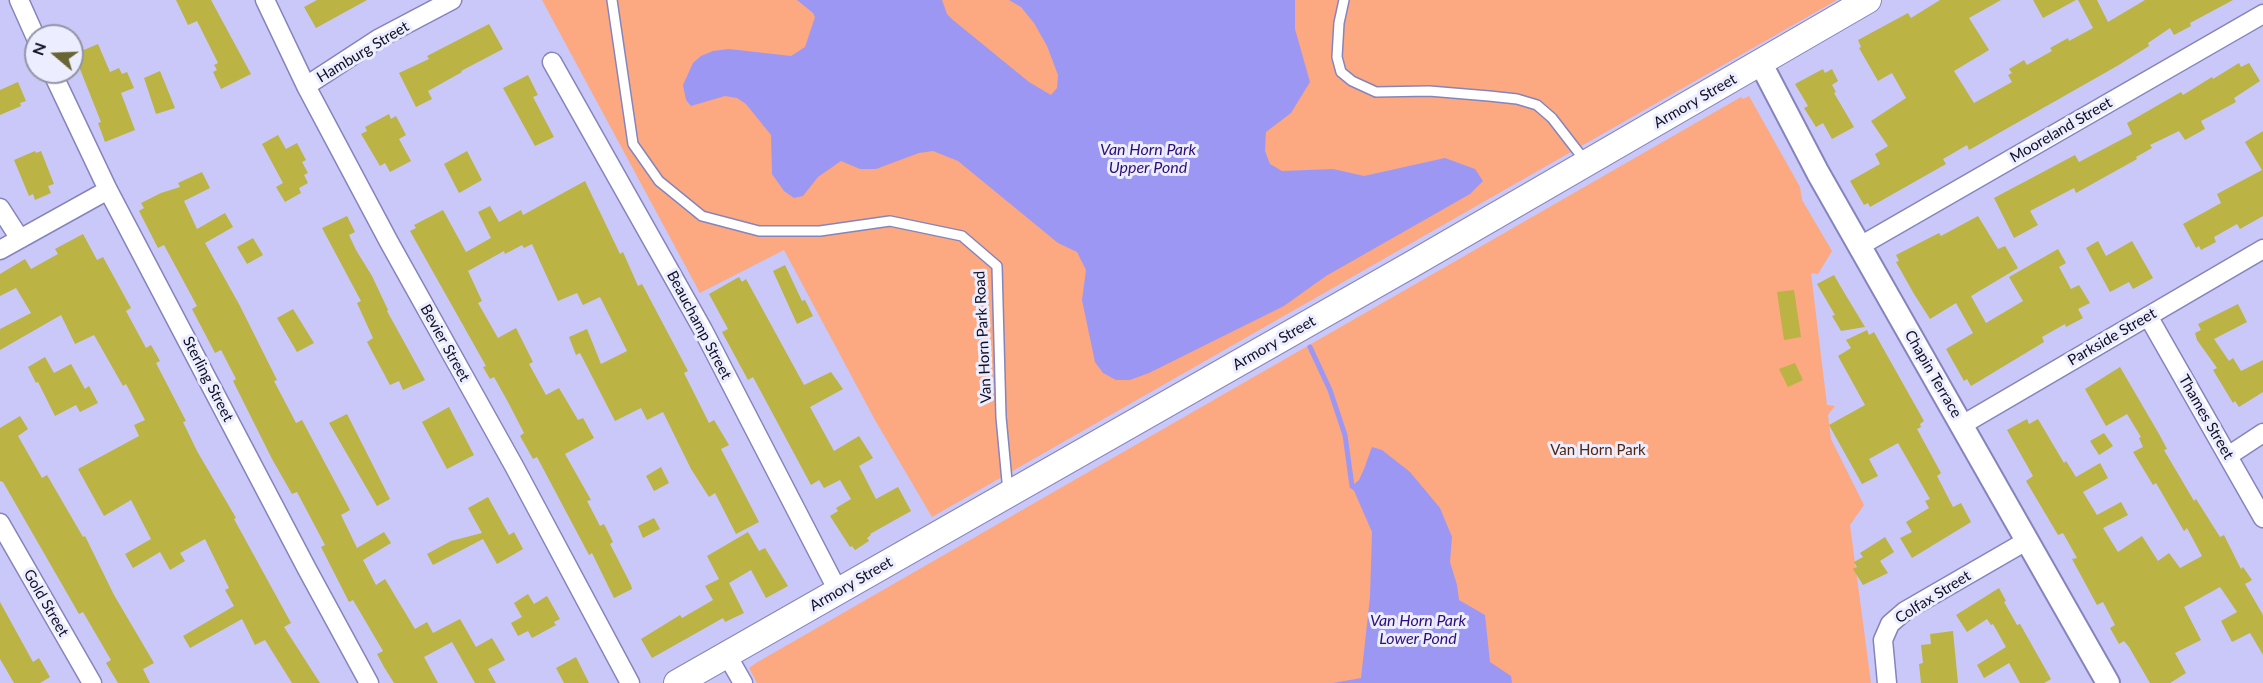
<!DOCTYPE html>
<html>
<head>
<meta charset="utf-8">
<style>
	body { margin:0 }
	#map { position:relative; width:2263px; height:683px; overflow:hidden; background:#c9c8f8; font-family:Lato,sans-serif }
	canvas { display:block }
	.north { position:absolute; left:24px; top:24px; width:60px; height:60px; box-sizing:border-box; background:#ecedff; border:2px solid #9494a7; border-radius:50%; rotate:289deg; font-size:16px; font-weight:700; line-height:24px; text-align:center; color:#0f0e22 }
	.north::after { content:''; display:block; margin:auto; width:21px; height:27px; background:#696532; clip-path:polygon(50% 0,100% 100%,50% 72%,0 100%) }
</style>
</head>
<body>
<div id="map">
<canvas width="2263" height="683"></canvas>
<div class="north">N</div>
</div>
<script>
const context = document.querySelector('canvas').getContext('2d');
context.lineJoin = 'round';
function fillPath(path, color) {
  context.fillStyle = color;
  context.fill(path, 'evenodd');
}
function shape(rows) {
  const path = new Path2D();
  for (const r of rows) {
    path.moveTo(r[0], r[1]);
    for (let i = 2; i < r.length; i += 2) path.lineTo(r[i], r[i + 1]);
  }
  return path;
}
function trace(path, color, width, dash) {
  context.strokeStyle = color;
  context.lineWidth = width;
  context.lineCap = dash ? 'butt' : 'round';
  context.setLineDash(dash || []);
  context.stroke(path);
}
function write(font, color, halo, rows, align = 'center') {
  context.font = font + ' Lato,sans-serif';
  context.lineWidth = 6;
  context.setLineDash([]);
  context.textBaseline = 'middle';
  context.strokeStyle = halo;
  context.fillStyle = color;
  for (const [text, x, y, turn = 0] of rows) {
    context.save();
    context.translate(x, y);
    context.rotate((+turn || 0) * Math.PI / 180);
    context.textAlign = isNaN(turn) ? turn : align;
    if (halo) context.strokeText(text, 0, 0);
    context.fillText(text, 0, 0);
    context.restore();
  }
}
const green = shape([
	[542,0,1837,0,932,517,875,420,784,250,700,293],
	[1749,96,1800,187,1802,200,1832,251,1818,274,1811,273,1827,405,1835,406,1828,415,1831,439,1864,505,1850,525,1871,683,757,683,749,668,756,663,1741,97,1743,99]
]);
const water = shape([
	[797,0,942,0,947,14,953,20,1029,82,1051,95,1057,88,1058,75,1047,46,1034,23,1021,7,1009,0,1295,0,1295,29,1310,82,1291,113,1266,132,1265,151,1270,164,1282,171,1333,169,1364,176,1445,158,1475,169,1483,181,1470,194,1326,276,1284,306,1149,373,1130,380,1116,380,1103,373,1095,362,1082,300,1086,270,1077,252,1058,243,958,161,933,151,919,153,876,169,860,169,841,161,818,177,803,196,794,198,784,191,772,174,771,135,746,104,737,98,725,96,691,106,686,100,683,85,693,63,701,56,713,51,729,49,791,56,805,47,815,17,813,13],
	[1372,447,1382,450,1410,472,1440,508,1452,537,1450,562,1457,585,1459,600,1485,615,1490,662,1511,676,1512,683,1333,683,1361,678,1370,597,1372,532,1352,486,1359,480,1364,469]
]);
const stream = shape([
	[1310,347,1330,390,1345,435,1352,486,1356,489]
]);
const building = shape([
	[176,0,211,0,251,74,221,89,213,72,217,70,214,65,218,63,197,21,188,25],
	[317,0,367,0,316,28,304,7],
	[1940,0,2001,0,1969,18,1989,50,1954,71,1974,103,2012,82,2008,75,2012,73,2009,69,2024,60,2027,65,2052,51,2050,48,2068,38,2069,41,2093,28,2078,0,2097,0,2108,22,2145,0,2233,0,2190,23,2191,26,2174,35,2170,28,2148,43,2149,46,2117,66,1969,150,1967,145,1943,159,1946,164,1870,207,1868,203,1864,205,1850,181,1880,164,1875,154,1888,146,1871,121,1906,98,1892,73,1878,81,1859,48,1861,47,1858,40,1908,13,1911,18],
	[2033,0,2076,0,2043,18],
	[489,24,503,49,461,71,462,72,428,91,432,99,416,107,399,73,429,59,427,56],
	[98,44,110,72,119,68,122,74,127,72,134,88,121,93,135,130,105,142,98,123,101,122,74,54],
	[2239,63,2241,67,2249,63,2260,81,2234,98,2236,102,2201,121,2205,129,2185,140,2179,131,2150,145,2152,148,2136,157,2137,159,2076,193,2074,188,2030,211,2038,225,2014,238,1994,198,2075,155,2079,162,2132,134,2127,123,2181,92,2183,95,2212,77,2213,79],
	[1823,69,1825,73,1832,69,1838,81,1832,85,1836,92,1834,93,1854,127,1832,139,1823,123,1816,127,1804,108,1808,106,1795,84],
	[160,71,175,108,156,114,144,78],
	[528,75,538,95,533,97,554,137,535,146,503,88],
	[18,82,26,101,20,103,21,106,0,115,0,90],
	[389,114,391,119,396,116,406,135,399,139,411,161,390,172,385,163,380,166,361,134,367,131,365,127],
	[2263,131,2263,216,2240,229,2237,224,2214,237,2216,242,2201,250,2199,246,2196,248,2183,224,2221,203,2217,194,2262,170,2245,142],
	[278,135,286,149,297,143,306,160,302,162,308,173,304,175,308,183,299,188,301,193,285,202,276,187,283,183,262,144],
	[35,151,36,153,41,151,54,184,48,186,51,193,35,200,33,194,29,196,14,160],
	[467,151,482,180,459,193,444,164],
	[202,172,210,188,184,201,197,229,225,213,233,227,205,243,240,306,277,380,274,381,296,423,302,420,350,510,341,515,357,548,384,532,391,543,363,560,376,585,385,579,415,629,427,622,433,633,460,619,476,647,492,638,505,660,488,669,496,683,475,683,452,642,424,657,438,683,394,683,384,667,377,654,383,651,353,600,349,602,321,547,325,545,297,492,292,494,272,459,233,381,236,379,221,350,215,353,192,309,197,306,164,245,158,248,139,211,144,208,141,203,161,193,180,187,178,183],
	[585,181,620,254,623,252,638,286,642,284,688,371,684,373,709,423,714,420,729,445,721,449,759,522,736,534,715,493,709,497,691,469,663,412,647,420,641,408,615,421,580,353,576,355,569,337,587,329,601,364,627,351,600,297,583,305,577,293,558,301,532,244,524,248,522,245,505,254,504,251,468,271,482,301,478,303,498,338,516,328,533,362,529,364,546,395,559,388,578,420,583,418,594,438,565,454,591,500,587,501,600,526,604,524,613,542,610,544,631,585,632,589,614,598,592,553,589,555,537,457,533,459,520,436,524,433,508,402,494,377,490,379,483,367,486,366,410,231,416,228,414,225,443,210,466,252,491,238,478,212,490,206,499,222,521,210,523,215],
	[347,216,355,232,349,235,356,250,372,276,388,310,387,311,425,380,403,390,399,381,390,385,367,342,373,338,357,303,361,301,322,228],
	[1978,216,1998,249,2005,246,2018,268,1971,296,1986,323,2023,301,2009,277,2058,249,2066,263,2059,267,2071,289,2079,285,2090,303,2078,309,2083,318,2066,327,2065,324,2042,337,2044,342,1971,386,1967,379,1964,381,1946,349,1973,333,1956,303,1930,319,1914,294,1896,262,1899,261,1896,255,1939,233,1941,236],
	[83,234,97,260,103,257,131,308,126,311,146,348,151,345,160,361,156,363,186,421,183,422,197,451,236,518,234,519,291,623,284,627,320,683,292,683,265,640,255,645,242,619,190,648,183,636,234,606,225,590,229,588,205,539,180,553,185,561,170,570,160,552,133,568,125,554,151,539,131,500,104,516,78,469,139,436,134,425,145,420,126,384,123,386,94,335,75,344,61,315,0,350,0,329,31,313,16,288,0,296,0,274,25,259,31,269,58,254,55,249],
	[253,238,263,255,247,264,237,247],
	[2098,241,2106,256,2132,241,2153,278,2133,289,2129,282,2110,292,2086,248],
	[785,265,802,301,805,300,813,316,797,324,773,271],
	[1834,275,1845,294,1865,327,1841,331,1832,316,1835,315,1817,284],
	[739,277,742,282,746,279,804,385,831,372,843,389,810,407,834,451,859,436,873,458,859,466,876,499,898,487,911,511,870,534,871,535,867,538,869,541,855,550,852,546,850,547,830,516,838,511,836,508,851,499,840,480,824,488,819,480,811,485,753,377,748,380,722,332,728,329,709,294],
	[1794,290,1801,337,1784,340,1777,292],
	[2238,304,2247,322,2214,339,2229,361,2233,358,2241,371,2263,360,2263,392,2239,407,2235,401,2233,403,2213,370,2217,368,2197,340,2195,333,2201,330,2198,324],
	[293,309,314,343,297,352,277,318],
	[1867,330,1869,335,1874,332,1924,421,1920,424,1921,427,1917,429,1941,473,1937,476,1953,507,1961,503,1971,522,1912,558,1900,538,1912,532,1906,522,1929,508,1925,501,1930,499,1898,443,1869,459,1878,476,1862,484,1829,425,1865,405,1838,356,1851,348,1846,340],
	[45,357,54,373,71,364,85,389,89,386,98,403,80,412,76,405,55,416,38,382,36,383,28,367],
	[1795,363,1803,380,1788,387,1779,369],
	[2120,367,2159,434,2167,449,2164,450,2194,501,2196,499,2220,537,2224,535,2241,569,2243,567,2252,580,2245,584,2263,615,2263,655,2250,633,2232,642,2221,621,2237,612,2220,587,2184,607,2201,640,2175,653,2186,673,2170,683,2150,683,2129,647,2124,641,2119,644,2110,628,2115,625,2103,602,2097,605,2072,559,2077,558,2063,533,2058,535,2026,481,2033,476,2007,430,2027,419,2029,424,2038,419,2064,463,2066,461,2076,477,2100,463,2108,478,2083,492,2097,515,2121,502,2128,515,2103,528,2118,552,2142,536,2158,561,2169,553,2180,568,2202,556,2187,528,2184,531,2156,483,2153,485,2133,452,2143,447,2139,438,2141,437,2127,414,2106,426,2085,389],
	[449,407,474,455,447,469,422,422],
	[347,414,390,499,377,506,329,423],
	[20,416,28,429,18,436,42,478,47,475,83,537,85,536,114,595,154,663,143,669,150,683,118,683,106,663,111,660,83,612,79,614,3,482,0,481,0,428],
	[2104,433,2113,446,2099,455,2090,441],
	[661,467,669,483,654,491,646,476],
	[488,497,509,535,514,532,523,549,497,564,483,539,433,565,427,554,451,541,482,533,468,508],
	[654,518,660,529,643,538,638,526],
	[748,532,759,551,765,548,788,586,766,598,751,570,729,583,744,613,725,622,723,618,652,658,641,639,680,615,682,618,713,600,705,586,719,579,707,556],
	[1885,537,1894,552,1880,561,1888,573,1863,585,1853,569,1857,567,1854,562,1863,557,1860,553],
	[1999,588,2006,601,2004,602,2017,625,2020,624,2051,679,2044,683,2020,683,2009,663,1984,678,1977,665,2006,647,1993,624,1991,625,1987,619,1967,632,1956,615],
	[528,594,534,604,547,596,560,619,554,622,556,625,532,638,528,631,518,636,511,623,522,617,514,603],
	[0,602,33,662,39,658,50,677,40,683,14,683,0,659],
	[1953,631,1958,683,1921,683,1919,664,1923,663,1921,645,1931,644,1930,634],
	[576,657,589,683,564,683,556,668]
]);
const service = shape([
	[612,0,633,144,659,181,702,216,759,231,820,231,890,221,962,236,997,266,1001,417,1008,492],
	[1344,0,1339,23,1337,57,1341,72,1352,81,1376,92,1429,91,1489,96,1517,99,1537,105,1552,118,1586,162]
]);
const minor = shape([
	[19,0,36,38],
	[265,0,306,86,389,242,514,466,630,683],
	[552,62,703,330,838,591],
	[52,72,108,190,307,569,369,683],
	[306,86,378,39,452,0],
	[0,208,20,239],
	[1860,246,2263,14],
	[0,250,108,190],
	[2148,316,2263,518],
	[1962,425,2263,249],
	[2228,456,2263,433],
	[0,523,92,683],
	[727,655,743,683],
	[1887,683,1883,640,1890,624,1905,611,2028,540]
]);
const tertiary = shape([
	[1760,62,1818,173,2108,683]
]);
const secondary = shape([
	[677,683,1414,263,1868,0]
]);
const streetNames = [
	["Hamburg Street",363,52,-31],
	["Armory Street",1695,101,-30],
	["Mooreland Street",2061,130,-30],
	["Beauchamp Street",699,325,62],
	["Van Horn Park Road",983,337,-93],
	["Parkside Street",2112,337,-30],
	["Bevier Street",445,343,61],
	["Armory Street",1274,343,-30],
	["Chapin Terrace",1933,374,60],
	["Sterling Street",208,379,63],
	["Thames Street",2206,417,60],
	["Armory Street",851,584,-30],
	["Colfax Street",1933,597,-32],
	["Gold Street",46,603,60]
];
const parkNames = [
	["Van Horn Park",1598,450]
];
const waterNames = [
	["Van Horn Park",1148,150],
	["Upper Pond",1148,168],
	["Van Horn Park",1418,621],
	["Lower Pond",1418,639]
];
fillPath(green, '#fca881');
fillPath(water, '#9d97f4');
trace(stream, '#9d97f4', 5);
fillPath(building, '#bbb343');
trace(service, '#8684bc', 12);
trace(minor, '#8684bc', 21);
trace(tertiary, '#8684bc', 26);
trace(secondary, '#8684bc', 28);
trace(service, '#fff', 9);
trace(minor, '#fff', 18);
trace(tertiary, '#fff', 22);
trace(secondary, '#fff', 26);
write('15px', '#0f0e22', '#ecedff', streetNames);
write('15px', '#55260e', '#ecedff', parkNames);
write('italic 16px', '#2d0e76', '#ecedff', waterNames);
</script>
</body>
</html>
